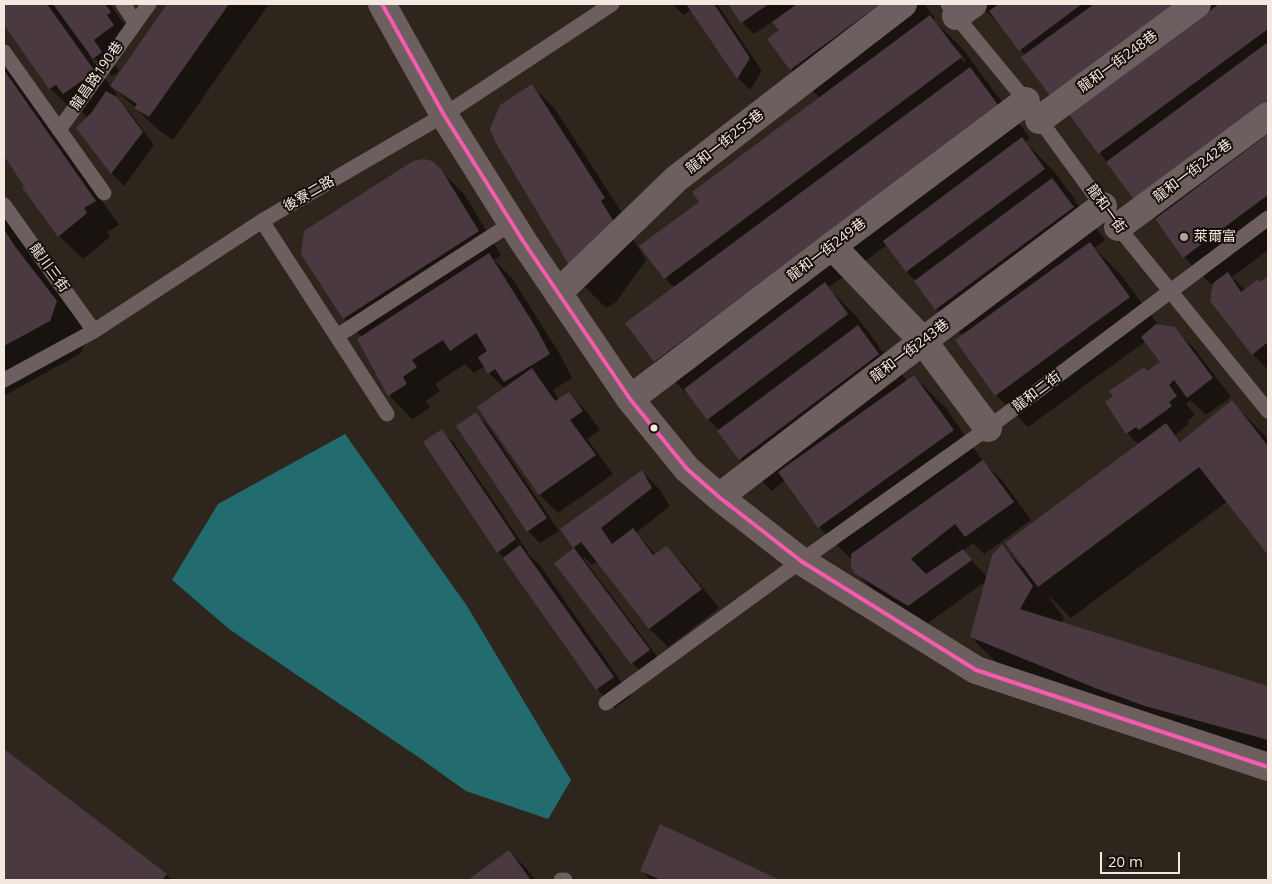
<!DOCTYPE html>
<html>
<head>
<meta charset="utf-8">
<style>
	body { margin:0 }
	#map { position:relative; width:1272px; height:884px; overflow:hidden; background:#2e251d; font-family:"Open Sans",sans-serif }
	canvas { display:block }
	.frame { position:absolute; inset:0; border:5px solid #f4e9e0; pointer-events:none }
	.scale { position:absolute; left:1100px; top:852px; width:80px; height:22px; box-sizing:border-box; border:2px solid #f4e9e0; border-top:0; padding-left:6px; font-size:15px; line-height:18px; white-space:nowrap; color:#f4e9e0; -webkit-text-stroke:4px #170f09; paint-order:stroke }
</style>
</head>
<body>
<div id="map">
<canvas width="1272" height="884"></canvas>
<div class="frame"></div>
<div class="scale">20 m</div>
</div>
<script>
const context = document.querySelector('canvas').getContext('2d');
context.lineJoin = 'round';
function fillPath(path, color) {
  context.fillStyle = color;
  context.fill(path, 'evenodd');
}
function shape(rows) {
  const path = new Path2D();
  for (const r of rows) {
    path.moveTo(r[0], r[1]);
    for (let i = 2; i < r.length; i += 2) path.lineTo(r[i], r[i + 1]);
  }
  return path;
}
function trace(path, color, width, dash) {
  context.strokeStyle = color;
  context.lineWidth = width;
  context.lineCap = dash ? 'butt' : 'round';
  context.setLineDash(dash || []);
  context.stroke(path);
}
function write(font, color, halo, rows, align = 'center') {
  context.font = font + ' "Open Sans","Noto Sans TC",sans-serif';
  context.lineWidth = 4;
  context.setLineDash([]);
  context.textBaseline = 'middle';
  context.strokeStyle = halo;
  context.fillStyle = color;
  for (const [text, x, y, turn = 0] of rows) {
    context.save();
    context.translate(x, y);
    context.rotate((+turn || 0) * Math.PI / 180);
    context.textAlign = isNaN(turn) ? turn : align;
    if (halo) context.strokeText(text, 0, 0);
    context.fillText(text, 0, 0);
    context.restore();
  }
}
const water = shape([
	[345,434,467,606,571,780,548,819,466,791,421,759,229,629,172,580,218,504]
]);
const shadow = shape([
	[4,4,110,4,129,31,125,34,131,44,111,59,119,71,112,76,90,54,89,55,111,87,168,4,269,4,173,140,160,131,113,87,112,88,117,95,116,98,129,111,154,145,124,186,112,174,77,128,88,118,79,109,74,112,50,88,4,23],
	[672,4,717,4,762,71,750,90,738,78,691,10,684,15],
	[729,4,924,4,935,18,933,20,962,48,993,90,992,90,1002,101,1030,138,1025,142,1054,171,1076,201,1075,202,1084,211,1105,240,1094,248,1121,275,1159,326,1174,329,1193,347,1231,397,1206,415,1190,400,1186,404,1195,415,1187,421,1189,424,1175,435,1182,442,1232,402,1268,439,1268,553,1228,501,1071,618,1050,597,1049,598,1064,618,1061,623,1268,687,1268,762,1003,669,971,637,986,581,927,624,874,591,855,572,852,557,851,559,819,527,785,480,772,491,740,459,720,431,708,419,688,392,686,393,655,361,675,288,665,278,701,202,820,98,791,69,780,31,773,21,754,34,742,22],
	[955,50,958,50,966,61,964,63],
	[887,245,907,272,916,281,936,309,963,336,996,395,1028,427,1146,341,1162,362,1148,372,1127,433,1139,445,1023,568,1002,546,987,577,963,551,973,543,984,554,1031,520,1002,480,984,463,946,408,914,376,907,381,890,359,878,347,879,346,856,316,828,288],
	[979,4,1268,4,1268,250,1232,277,1245,290,1261,283,1268,278,1268,370,1253,354,1214,287,1184,257,1159,224,1136,200,1026,56,1002,27],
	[4,62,119,225,107,232,110,237,83,259,59,236,4,154],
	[532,86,555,109,628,222,624,225,646,260,616,302,606,308,582,284],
	[440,170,464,194,501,255,494,260,512,278,558,351,572,378,553,390,559,400,569,393,587,412,600,430,587,439,613,474,558,513,540,495,479,407,505,389,489,373,485,366,474,373,465,364,435,384,440,391,426,401,430,408,412,419,389,395,362,337,344,318],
	[4,214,46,278,88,334,81,353,4,396,4,298,5,297,4,295],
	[475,413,488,426,559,531,540,543,528,531],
	[442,431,454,443,528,552,527,553,539,564,631,696,615,708,597,689,506,560,498,552],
	[642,471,660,490,670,506,636,533,656,555,667,548,685,566,719,608,668,647,650,629,597,562,592,565,584,557,583,558,662,663,644,675,632,663,556,563,576,549,574,547],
	[4,750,166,875,172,880,4,880],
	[661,826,777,880,651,880,641,870],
	[509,851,528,870,535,880,470,880]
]);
const building = shape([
	[4,4,47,4,94,70,92,74,63,94,56,85,49,89,4,25],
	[53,4,105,4,111,12,107,15,114,25,94,40,102,52,93,59],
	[167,4,229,4,149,117,134,108,137,104,110,86],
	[686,4,714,4,750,58,737,79],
	[728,4,769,4,741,23],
	[797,4,880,4,790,70,767,39,779,30,772,22],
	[999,4,1082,4,1019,51,989,11],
	[1094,4,1177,4,1051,97,1021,57],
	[1219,4,1268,4,1268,29,1098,154,1069,114],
	[930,15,962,57,664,279,639,246,699,202,692,192],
	[1268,42,1268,103,1135,201,1106,162],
	[970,67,999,106,654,362,625,323],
	[4,70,96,201,84,208,87,213,58,237,22,187,24,186,4,156],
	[532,84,605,198,601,201,623,236,581,285,496,143,490,129,500,105],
	[106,91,117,97,143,132,111,174,76,128,92,112],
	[1268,134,1268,195,1183,258,1155,219],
	[1022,137,1045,169,906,272,883,241],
	[424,159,432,161,441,169,479,231,343,319,301,254,304,231,413,161],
	[1052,178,1074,207,935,310,914,281],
	[4,229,14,245,57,301,50,321,4,346],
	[1090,242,1130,297,995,396,955,340],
	[489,253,535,326,550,354,504,382,495,369,488,374,478,357,487,351,476,333,450,351,443,340,412,360,417,367,403,377,407,384,388,396,357,339],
	[1228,272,1241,292,1258,279,1260,282,1268,276,1268,342,1252,355,1210,301,1213,283],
	[825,282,848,314,707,420,684,389],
	[1156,324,1175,327,1213,378,1187,398,1174,380,1169,385,1177,396,1169,402,1172,406,1139,430,1136,427,1126,434,1105,402,1113,396,1109,391,1144,367,1147,371,1160,362,1141,337],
	[858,325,879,354,739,460,717,431],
	[532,368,555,401,569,392,583,411,570,420,596,455,539,495,477,407],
	[914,375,954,430,818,528,778,472],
	[1232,400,1268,446,1268,555,1199,467,1038,587,1005,543,1166,423,1180,442],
	[476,412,547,518,527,532,456,426],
	[442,429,516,539,497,553,423,442],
	[983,460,1014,502,965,537,955,524,911,559,926,574,963,549,972,560,908,606,854,573,851,566,851,554],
	[642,470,652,488,601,528,612,544,633,528,653,555,667,546,702,589,649,629,581,542,573,548,560,529],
	[1002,544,1033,586,1020,609,1268,686,1268,740,1145,706,1095,688,970,637,992,555],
	[520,545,614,677,596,690,503,558],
	[574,548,650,650,631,664,554,563],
	[4,749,167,874,163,879,165,880,4,880],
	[660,824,780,880,661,880,640,871],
	[509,850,531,880,468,880]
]);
const lane = shape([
	[123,4,135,22],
	[948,4,956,16,1026,101,1118,227,1268,411],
	[4,52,104,193],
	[59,130,149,4],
	[4,205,94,331],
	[262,221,387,414],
	[337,336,512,223],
	[4,380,94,331,262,221,444,115,612,4],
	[606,703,801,561,988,428,1268,218],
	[561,880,565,880]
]);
const street = shape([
	[382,4,444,115,523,241,630,399,687,469,719,497,801,561,976,670,1268,767],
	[956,16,973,4],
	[1039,120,1197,4],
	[1118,227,1268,116],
	[832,246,923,341,988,428],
	[558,293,676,179,903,4],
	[630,399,832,246,1026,101],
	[719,497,923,341,1103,206]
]);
const bus1 = shape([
	[382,4,444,115,523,241,630,399,687,469,719,497,801,561,976,670,1268,767]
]);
const markers = [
	[1184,237,5,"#afa49c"],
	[654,428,4.5,"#f4e9e0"]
];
const streetNames = [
	["龍和一街248巷",1118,62,-36],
	["龍昌路190巷",97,76,-55],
	["龍和一街255巷",725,142,-38],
	["龍和一街242巷",1193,171,-37],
	["後寮二路",309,194,-30],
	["龍和一街",1106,209,54],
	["龍和一街249巷",827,250,-37],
	["龍川三街",49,268,54],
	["龍和一街243巷",910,351,-37],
	["龍和二街",1037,392,-37]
];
const poiNames = [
	["萊爾富",1194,237]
];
fillPath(water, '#226c70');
fillPath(shadow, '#0007');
fillPath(building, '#4a3940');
trace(lane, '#6d5f5f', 15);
trace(street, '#6d5f5f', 28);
trace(bus1, '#f75aaf', 4);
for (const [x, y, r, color] of markers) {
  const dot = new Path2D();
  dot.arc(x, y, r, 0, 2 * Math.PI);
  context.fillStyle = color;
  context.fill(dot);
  trace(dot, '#170f09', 2);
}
write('14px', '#f4e9e0', '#170f09', streetNames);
write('14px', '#f4e9e0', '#170f09', poiNames, 'left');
</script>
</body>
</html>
